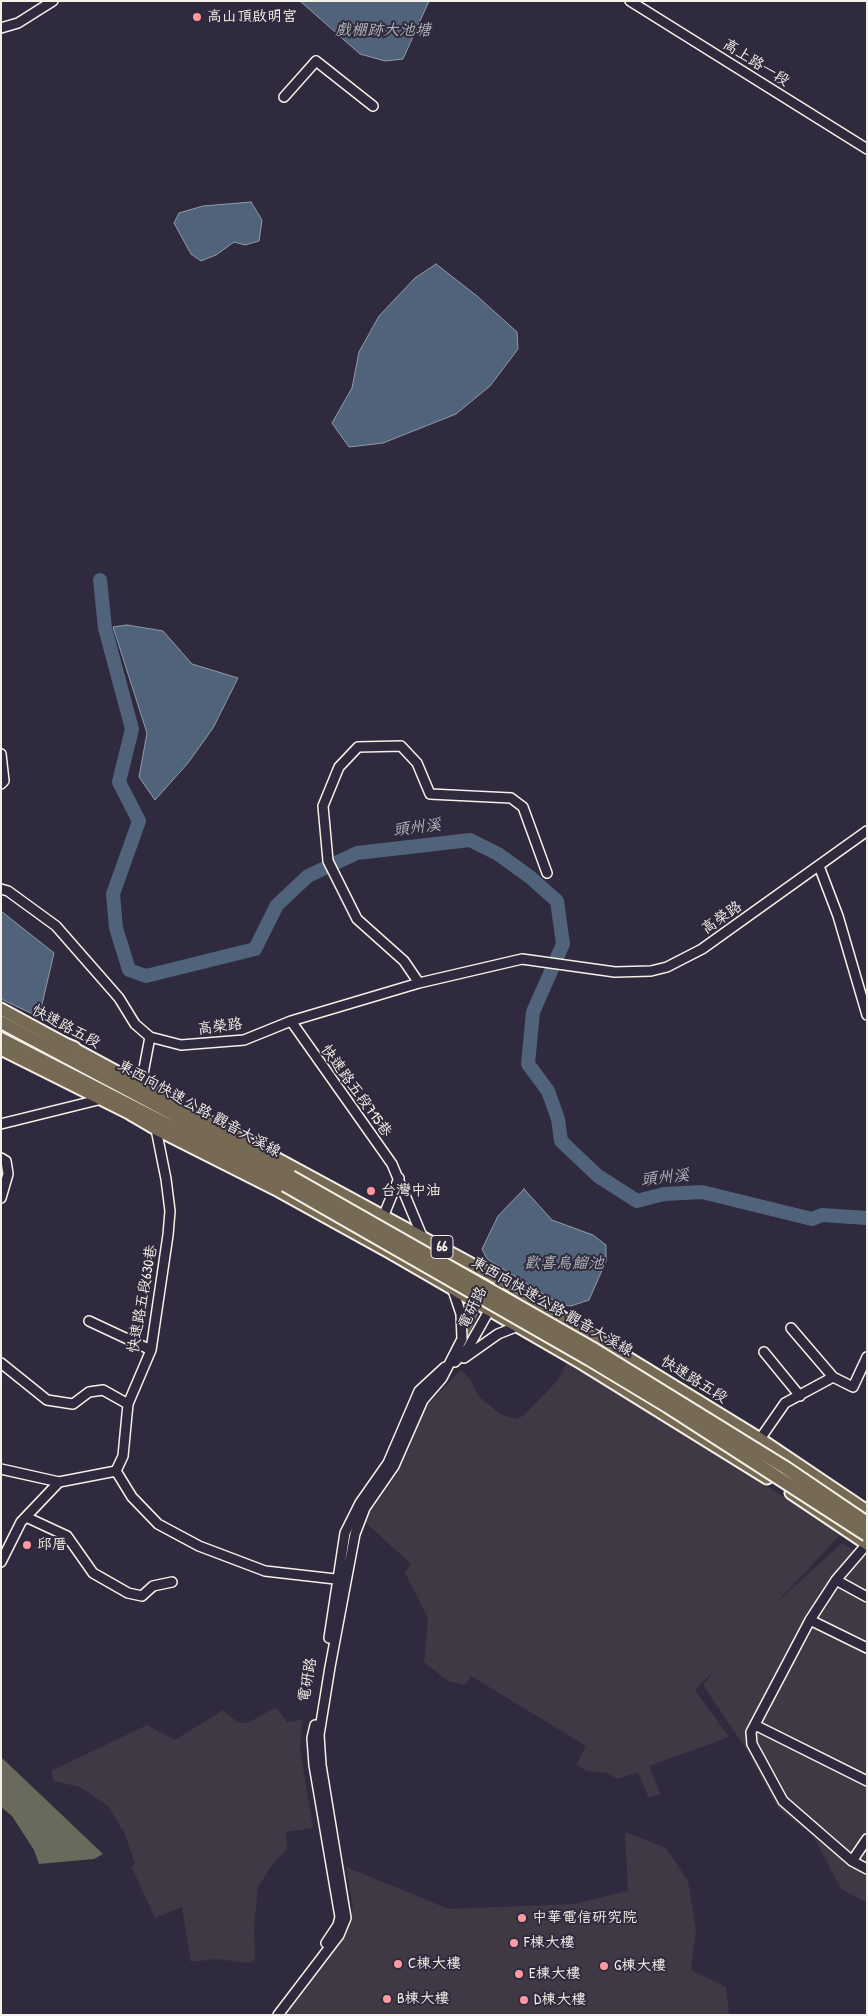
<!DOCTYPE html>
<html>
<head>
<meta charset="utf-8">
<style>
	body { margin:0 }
	#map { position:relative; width:868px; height:2016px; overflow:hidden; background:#2f2a3d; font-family:"Patrick Hand",sans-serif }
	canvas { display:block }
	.frame { position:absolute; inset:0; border:2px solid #f4f1e8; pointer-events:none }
</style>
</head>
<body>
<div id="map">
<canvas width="868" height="2016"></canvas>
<div class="frame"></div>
</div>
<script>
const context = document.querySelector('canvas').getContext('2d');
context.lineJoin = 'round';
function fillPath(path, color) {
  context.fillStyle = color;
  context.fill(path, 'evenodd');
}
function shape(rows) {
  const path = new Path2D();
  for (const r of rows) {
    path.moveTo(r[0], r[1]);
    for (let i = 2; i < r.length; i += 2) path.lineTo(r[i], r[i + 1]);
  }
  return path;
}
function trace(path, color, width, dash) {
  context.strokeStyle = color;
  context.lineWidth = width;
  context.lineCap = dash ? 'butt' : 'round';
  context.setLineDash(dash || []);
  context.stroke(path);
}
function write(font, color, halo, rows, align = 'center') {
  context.font = font + ' "Patrick Hand","LXGW WenKai TC",sans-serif';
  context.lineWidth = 4;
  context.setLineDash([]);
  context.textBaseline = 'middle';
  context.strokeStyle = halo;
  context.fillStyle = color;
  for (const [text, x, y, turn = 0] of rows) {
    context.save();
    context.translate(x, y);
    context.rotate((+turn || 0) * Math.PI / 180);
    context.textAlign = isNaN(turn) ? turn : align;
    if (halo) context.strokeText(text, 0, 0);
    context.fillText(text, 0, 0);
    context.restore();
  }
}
const built = shape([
	[567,1362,842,1533,775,1604,842,1543,867,1557,867,1903,841,1889,813,1836,778,1808,748,1752,703,1685,717,1667,695,1690,729,1737,649,1766,660,1794,649,1798,638,1772,617,1779,607,1773,587,1771,576,1765,586,1746,471,1676,465,1685,448,1681,424,1662,428,1618,405,1573,411,1564,364,1521,394,1479,409,1450,425,1407,461,1370,470,1379,479,1397,502,1415,516,1419,523,1416,557,1381],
	[276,1707,287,1722,302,1720,300,1749,313,1828,286,1832,287,1849,273,1864,258,1887,254,1928,255,1959,249,1963,216,1959,191,1962,182,1907,155,1918,131,1866,135,1864,124,1832,108,1806,80,1787,54,1781,51,1771,147,1725,175,1740,223,1710,237,1722,248,1723],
	[625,1832,666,1848,688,1881,696,1929,691,1970,726,1987,729,2015,282,2015,349,1926,353,1905,346,1867,449,1909,574,1904,628,1891]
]);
const green = shape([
	[463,1304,479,1312,464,1346,466,1317],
	[1,1757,103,1854,94,1859,39,1864,34,1850,12,1816,1,1807]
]);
const water = shape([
	[300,1,429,1,403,59,385,61,360,54,300,1],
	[251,202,262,220,259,241,245,245,234,242,216,255,201,261,191,254,174,223,179,213,203,206,251,202],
	[436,264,477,296,517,332,518,349,490,386,456,414,383,443,349,447,332,423,352,388,359,352,379,316,415,278,436,264],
	[127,625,163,631,192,664,238,678,213,728,188,763,155,800,139,777,147,733,113,627,127,625],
	[1,911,54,953,39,1017,1,999,1,911],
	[524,1189,552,1220,593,1235,606,1245,606,1261,589,1300,571,1306,561,1305,487,1259,482,1249,498,1216,524,1189]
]);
const river = shape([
	[100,580,105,628,132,729,119,782,139,821,113,894,116,928,129,970,146,976,255,949,277,905,308,876,357,853,470,840,498,854,530,877,557,901,563,944,533,1012,528,1064,548,1091,558,1119,561,1141,598,1176,637,1201,664,1194,702,1192,812,1219,822,1215,867,1218]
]);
const minor = shape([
	[630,1,867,149],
	[1,28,18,23,53,1],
	[284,97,316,61,373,106],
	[1,754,4,781,1,784],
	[819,866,838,916,867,1015],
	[1,889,8,891,56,926,119,998,135,1024,150,1037,181,1045,244,1040,291,1021,419,983,522,959,615,972,651,971,667,967,702,949,867,831],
	[419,983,404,961,357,919,328,861,323,806,339,767,358,747,401,746,417,763,430,794,511,798,523,807,547,873],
	[291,1021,392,1164,422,1236],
	[141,1084,150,1037],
	[1,1124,102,1099],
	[1,1158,6,1161,8,1174,1,1198],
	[381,1222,399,1178],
	[89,1321,151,1350],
	[791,1328,833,1377],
	[764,1352,800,1396],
	[464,1358,498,1334,518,1326],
	[455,1362,468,1348,490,1309,501,1280],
	[1,1363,47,1400,73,1404,89,1392,103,1390,128,1404],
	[760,1439,785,1403,833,1377,853,1387,867,1357],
	[1,1469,59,1482,116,1471],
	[116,1471,123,1456,128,1404,151,1350,168,1235,170,1211,166,1179,156,1129],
	[116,1471,132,1497,158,1524,199,1546,265,1571,344,1580],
	[26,1517,67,1536,93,1573,128,1593,142,1596,153,1586,172,1582],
	[867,1544,836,1580,810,1620,751,1732,752,1744,783,1801,852,1861,867,1869],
	[1,1562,21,1522,59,1482],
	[836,1580,867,1597],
	[810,1620,867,1648],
	[329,1638,345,1533,360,1503,388,1463,419,1391,445,1367],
	[315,1725,312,1738,314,1765,340,1917,338,1925,326,1943],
	[755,1725,867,1781],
	[852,1861,867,1839],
	[278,2015,339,1935,346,1918,321,1765,319,1735,330,1667,355,1534,365,1508,394,1466,423,1400,442,1378,462,1339,461,1314,453,1290]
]);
const major = shape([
	[1,1009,501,1280,760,1439,867,1511],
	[1,1049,127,1112,156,1129,275,1189,389,1252,583,1364,767,1478],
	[791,1493,867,1544]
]);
const highway = shape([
	[1,1022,291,1177],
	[1,1039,285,1185],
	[51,1039,74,1048]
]);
const highwayBridge = shape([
	[291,1177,595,1350,786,1468,867,1523],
	[285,1185,589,1359,667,1406,867,1535]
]);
const markers = [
	[197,17,5,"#ff9aa2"],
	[371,1191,5,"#ff9aa2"],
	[27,1545,5,"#ff9aa2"],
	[522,1918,5,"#ff9aa2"],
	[514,1943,5,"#ff9aa2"],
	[398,1964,5,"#ff9aa2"],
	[604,1966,5,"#ff9aa2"],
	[519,1974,5,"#ff9aa2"],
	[387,1999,5,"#ff9aa2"],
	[524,2000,5,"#ff9aa2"]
];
const shields = [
	[442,1247,22]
];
const shieldNames = [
	["66",442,1247]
];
const poiNames = [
	["高山頂啟明宮",207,17],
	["台灣中油",381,1191],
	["邱厝",37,1545],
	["中華電信研究院",532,1918],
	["F棟大樓",524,1943],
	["C棟大樓",408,1964],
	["G棟大樓",614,1966],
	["E棟大樓",529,1974],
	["B棟大樓",397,1999],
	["D棟大樓",534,2000]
];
const streetNames = [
	["高上路一段",756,63,32],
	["高榮路",722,918,-35],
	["快速路五段",66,1027,28],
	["高榮路",220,1027,-7],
	["快速路五段715巷",356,1091,54],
	["東西向快速公路 觀音大溪線",199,1109,29],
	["快速路五段630巷",143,1299,-80],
	["東西向快速公路 觀音大溪線",552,1307,30],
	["電研路",473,1308,-64],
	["快速路五段",694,1380,32],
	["電研路",308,1680,-80]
];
const waterNames = [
	["戲棚跡大池塘",383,31],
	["頭州溪",417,828,-7],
	["頭州溪",665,1178,-6],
	["歡喜烏鰡池",564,1264]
];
fillPath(built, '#413845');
fillPath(green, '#696a5b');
fillPath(water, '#50637b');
trace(water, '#929ca7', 1);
trace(river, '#50637b', 14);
trace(minor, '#f4f1e8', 12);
trace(major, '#f4f1e8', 15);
trace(highway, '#f4f1e8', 16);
trace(minor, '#2f2a3d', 9);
trace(major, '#776a54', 11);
trace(highway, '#776a54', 12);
trace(highwayBridge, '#f4f1e8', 16, []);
trace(highwayBridge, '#776a54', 12);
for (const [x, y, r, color] of markers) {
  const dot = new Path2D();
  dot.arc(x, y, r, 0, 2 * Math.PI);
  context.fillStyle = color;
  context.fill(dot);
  trace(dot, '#2f2a3d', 2);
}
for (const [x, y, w] of shields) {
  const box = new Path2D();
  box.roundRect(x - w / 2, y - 11.5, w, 23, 4);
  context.fillStyle = '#2f2a3d';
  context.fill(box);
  trace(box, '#f4f1e8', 1);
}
write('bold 14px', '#f4f1e8', null, shieldNames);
write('15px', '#f4f1e8', '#2f2a3d', poiNames, 'left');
write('15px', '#f4f1e8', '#2f2a3d', streetNames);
write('italic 16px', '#b2b8bc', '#2f2a3d', waterNames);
</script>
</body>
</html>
